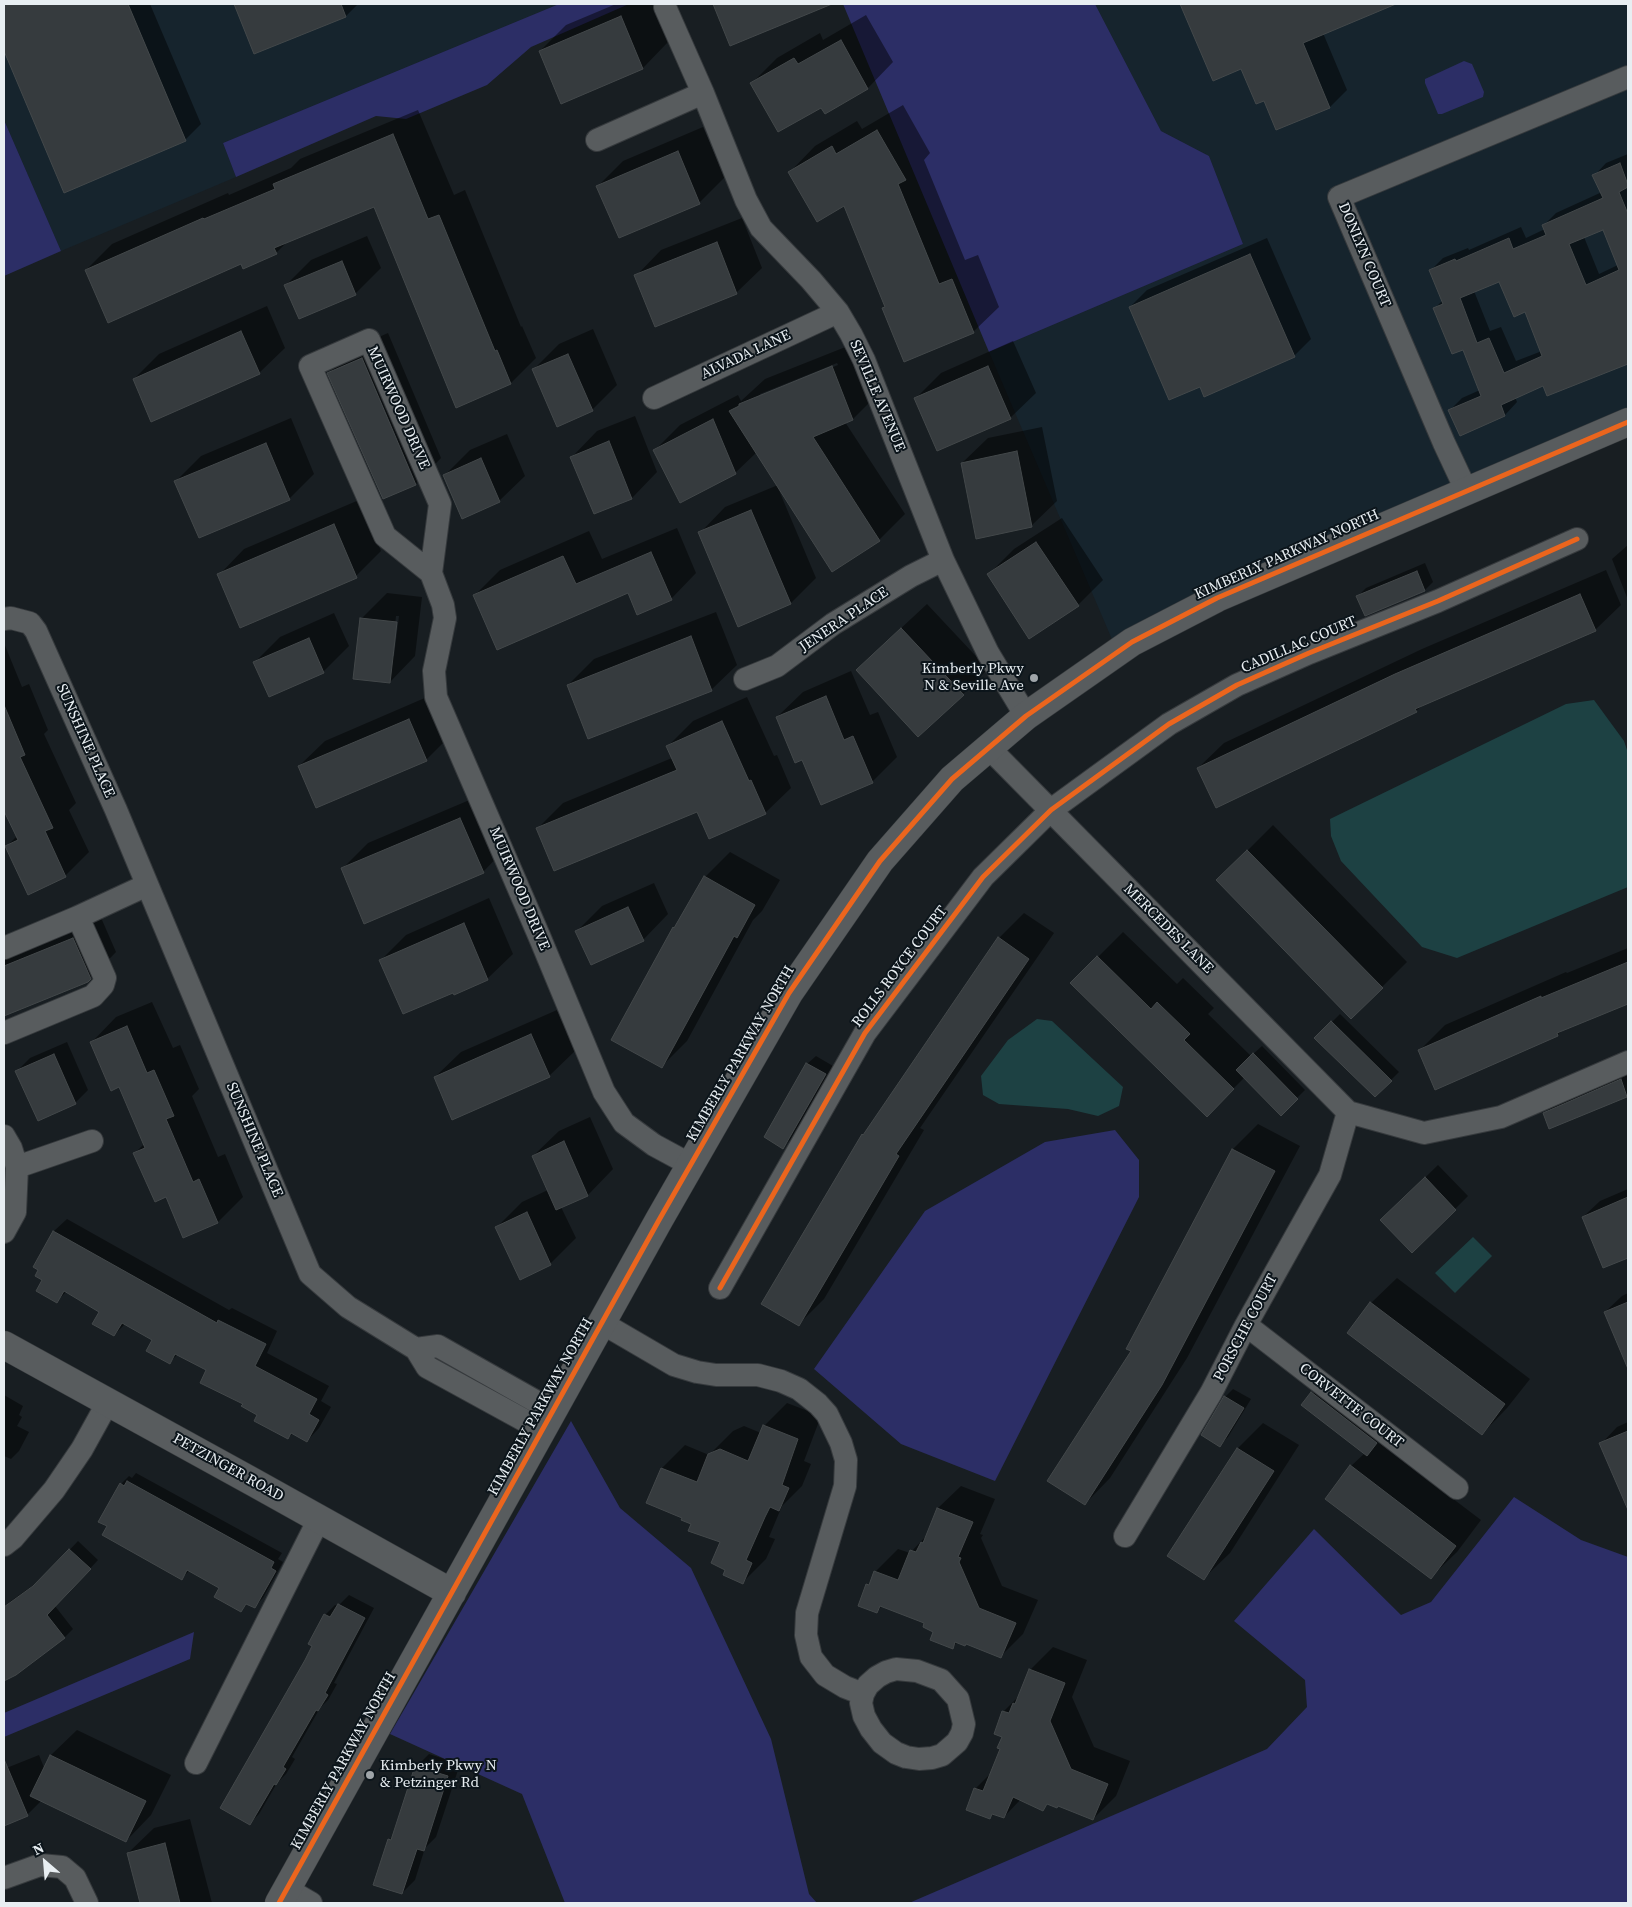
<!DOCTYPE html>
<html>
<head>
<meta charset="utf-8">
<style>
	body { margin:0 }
	#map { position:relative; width:1632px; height:1907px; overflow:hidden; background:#181e22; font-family:"Source Serif 4",serif }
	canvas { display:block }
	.frame { position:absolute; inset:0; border:5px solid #e8eef2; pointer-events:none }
	.north { position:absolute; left:20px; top:1837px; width:50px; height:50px; -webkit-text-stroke:4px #0c151b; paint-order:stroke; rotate:333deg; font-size:14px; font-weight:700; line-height:20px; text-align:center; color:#e8eef2 }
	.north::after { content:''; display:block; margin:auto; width:18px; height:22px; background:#e8eef2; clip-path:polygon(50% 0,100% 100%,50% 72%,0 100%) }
</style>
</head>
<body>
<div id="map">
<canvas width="1632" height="1907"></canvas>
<div class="frame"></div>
<div class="north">N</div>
</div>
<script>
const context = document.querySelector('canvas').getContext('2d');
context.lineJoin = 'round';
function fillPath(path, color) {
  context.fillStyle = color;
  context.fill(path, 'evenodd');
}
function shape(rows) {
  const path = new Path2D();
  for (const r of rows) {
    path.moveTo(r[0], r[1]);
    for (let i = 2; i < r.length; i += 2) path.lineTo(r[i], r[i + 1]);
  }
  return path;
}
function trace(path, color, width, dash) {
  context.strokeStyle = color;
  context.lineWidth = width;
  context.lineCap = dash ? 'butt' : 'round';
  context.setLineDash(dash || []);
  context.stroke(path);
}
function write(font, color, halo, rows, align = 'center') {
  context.font = font + ' "Source Serif 4",serif';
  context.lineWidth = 4;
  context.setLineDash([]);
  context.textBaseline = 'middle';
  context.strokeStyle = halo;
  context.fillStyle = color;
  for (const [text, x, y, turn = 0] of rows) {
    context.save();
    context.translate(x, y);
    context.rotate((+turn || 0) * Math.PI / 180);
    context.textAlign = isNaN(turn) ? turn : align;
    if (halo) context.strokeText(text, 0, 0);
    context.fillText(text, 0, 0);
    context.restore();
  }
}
const built = shape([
	[4,4,559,4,223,143,236,177,61,251,4,120],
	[1095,4,1628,4,1628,421,1117,651,989,352,1243,244,1209,156,1161,131]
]);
const green = shape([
	[559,4,629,4,531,47,487,85,406,119,376,116,236,177,223,143],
	[843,4,1095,4,1161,131,1209,156,1243,244,989,352],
	[1464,61,1472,64,1484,92,1483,97,1442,114,1438,114,1425,83,1425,79],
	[4,120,61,251,4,276],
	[1115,1130,1139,1160,1139,1197,995,1481,901,1444,814,1369,925,1211,1045,1142],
	[571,1421,620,1508,691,1568,771,1739,809,1894,817,1903,565,1903,522,1794,390,1734],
	[1514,1497,1581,1540,1628,1557,1628,1903,909,1903,1267,1749,1307,1707,1305,1680,1234,1621,1314,1529,1401,1615,1431,1602],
	[194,1632,190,1659,4,1737,4,1713]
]);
const water = shape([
	[1594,700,1624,741,1628,753,1628,887,1457,958,1422,947,1341,861,1331,836,1330,819,1566,704],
	[1037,1019,1052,1021,1123,1087,1119,1106,1098,1116,1068,1109,999,1104,983,1095,981,1076,1008,1040],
	[1473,1237,1492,1256,1455,1293,1435,1273]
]);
const shadow = shape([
	[4,4,150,4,201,124,185,140,64,191,4,47],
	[235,4,358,4,346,16,255,53],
	[616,4,652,4,668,42,643,68,562,102,540,51,566,25],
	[714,4,826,4,823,7,731,44],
	[1181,4,1394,4,1323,33,1347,90,1330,107,1277,129,1265,99,1242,68,1213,80],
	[866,15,893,62,868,88,825,112,822,106,751,84,777,58,820,33,823,40],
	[903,105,930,153,924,160,965,260,978,255,999,307,973,332,883,308,886,305,845,204,790,172,815,146,857,121,862,129],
	[418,110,454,195,465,190,521,327,522,326,536,358,511,383,457,407,375,205,288,241,276,253,242,262,86,270,112,244,228,193,229,195,291,168,300,159],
	[703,127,725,177,699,203,598,186,623,161],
	[1628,154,1628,363,1598,375,1544,384,1515,397,1517,402,1505,415,1460,434,1450,410,1462,398,1480,390,1463,348,1434,309,1443,300,1431,270,1443,258,1468,248,1469,250,1521,227,1526,238,1545,229,1544,225,1556,213,1602,192,1594,176,1606,163],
	[1604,229,1618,265,1599,274,1584,237],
	[1499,280,1526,310,1542,351,1516,361,1501,327,1490,331,1474,291],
	[742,218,762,268,736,293,636,276,661,250],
	[367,236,381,268,355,294,286,285,311,260],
	[1267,238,1311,339,1294,356,1130,307,1147,290],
	[267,306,285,348,259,373,134,379,159,354],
	[593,329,617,385,592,410,534,369,559,344],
	[388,333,441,458,416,484,384,497,329,373,354,348],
	[1013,341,1036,393,1010,418,916,398,941,373],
	[858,342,878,394,853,419,845,422,905,514,879,540,833,570,779,487,778,488,816,578,791,603,700,533,725,507,778,485,757,452,735,473,655,450,680,425,738,395,741,401,765,379],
	[837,363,838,365,760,397,760,394],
	[635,416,657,472,632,498,594,513,572,457,597,431],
	[291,418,314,474,289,499,175,482,201,456],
	[1042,427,1057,501,1031,526,962,463,988,438],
	[507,434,525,476,499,501,444,476,470,450],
	[359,500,381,551,356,576,219,575,244,549],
	[1062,518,1103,580,1078,605,989,574,1014,549],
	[677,528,696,573,671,599,629,592,475,595,500,570,589,531,602,559],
	[1628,545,1628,600,1612,559],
	[1425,563,1433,582,1425,590,1358,596,1366,588],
	[1606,570,1621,605,1595,630,1424,704,1416,711,1198,768,1224,743,1422,649],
	[387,593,422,597,415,656,390,682,361,619],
	[396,616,399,616,394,656,392,656],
	[927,604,988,669,963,694,883,645],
	[716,612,737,665,711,690,568,685,594,659],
	[334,613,349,646,323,672,255,662,280,637],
	[4,643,22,687,29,684,48,730,44,734,76,803,69,810,89,852,65,876,7,846,17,836,4,808],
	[851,671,870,715,878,712,897,757,872,782,803,759,777,717,803,692],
	[434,694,451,735,426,760,299,766,325,741],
	[747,697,774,756,777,755,791,788,765,813,698,810,538,828,563,803,672,758,667,747,693,721],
	[486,793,508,846,483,872,342,869,368,843],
	[1273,825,1407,962,1382,987,1243,855],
	[730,852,780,880,762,911,753,920,687,1041,662,1066,612,1040,674,927,679,922,705,877],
	[654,883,668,914,643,940,577,931,602,906],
	[489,898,513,954,487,979,381,960,406,935],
	[99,913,116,952,88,981,4,1015,4,952],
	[1024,913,1054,933,920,1128,924,1130,824,1299,799,1324,862,1135,869,1128,999,938],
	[1123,932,1177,984,1183,978,1214,1008,1208,1014,1251,1056,1262,1046,1305,1090,1281,1114,1245,1077,1207,1115,1072,983],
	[1628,948,1628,1002,1564,1029,1557,1035,1419,1051,1445,1025,1566,972,1567,973],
	[152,1002,173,1048,180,1045,199,1089,192,1096,218,1157,225,1154,243,1197,218,1222,166,1196,135,1153,145,1143,119,1085,91,1043,116,1017],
	[557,1010,575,1051,549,1076,435,1077,461,1052],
	[1340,1014,1399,1072,1375,1096,1316,1038],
	[67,1042,88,1090,75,1103,17,1071,30,1058],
	[816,1056,833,1066,791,1139,783,1147,807,1064],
	[1628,1072,1628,1094,1627,1096,1550,1127,1544,1114,1553,1105],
	[590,1117,613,1169,588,1195,561,1207,576,1238,550,1264,497,1227,522,1202,548,1190,533,1156,559,1131],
	[1258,1124,1300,1146,1187,1358,1110,1478,1085,1504,1132,1350,1128,1348,1233,1149],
	[1438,1165,1468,1196,1455,1209,1395,1207],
	[1628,1189,1628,1257,1604,1267,1583,1217,1600,1201],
	[67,1219,229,1310,232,1308,277,1331,267,1353,329,1386,321,1401,331,1407,319,1428,307,1441,293,1433,288,1438,244,1403,208,1369,178,1354,170,1362,154,1340,125,1324,114,1335,101,1311,67,1291,57,1301,43,1279,40,1270,34,1267,54,1231],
	[1397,1278,1530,1379,1507,1408,1482,1434,1371,1303],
	[1628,1293,1628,1366,1605,1312,1622,1296],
	[1321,1385,1384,1434,1378,1442,1481,1520,1457,1552,1431,1577,1351,1466,1365,1453,1303,1405],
	[1233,1389,1251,1399,1228,1437,1220,1445,1225,1397],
	[4,1395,23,1406,19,1415,22,1417,17,1426,29,1432,19,1451,11,1459,4,1456],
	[787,1403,821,1416,804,1461,811,1464,802,1486,782,1506,769,1537,775,1539,766,1559,743,1582,727,1569,722,1541,683,1517,648,1503,662,1468,685,1445,709,1455,733,1431,744,1426,761,1433,764,1426],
	[1628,1422,1628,1489,1622,1492,1601,1444,1617,1427],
	[1263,1423,1299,1445,1230,1553,1204,1578,1169,1556,1238,1448],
	[136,1473,282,1553,278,1559,283,1562,263,1598,254,1607,248,1603,241,1611,220,1588,190,1570,182,1578,108,1525,121,1484,129,1476,132,1478],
	[961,1486,995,1499,980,1534,983,1535,981,1538,1002,1586,1038,1600,1023,1634,1000,1657,966,1643,958,1642,952,1647,926,1623,882,1606,877,1611,868,1585,872,1580,875,1572,898,1549,910,1553,928,1534,938,1508],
	[78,1541,98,1560,55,1606,73,1629,65,1637,17,1673,4,1679,4,1623,7,1621,4,1617,4,1608,11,1601,42,1579],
	[349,1595,374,1608,334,1683,337,1684,328,1700,320,1708,292,1757,295,1759,286,1774,277,1783,259,1814,249,1824,306,1660,325,1615,335,1605,338,1606],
	[1053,1647,1087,1660,1072,1697,1094,1747,1130,1761,1116,1796,1093,1819,1058,1805,1049,1803,1043,1809,1021,1799,1004,1817,994,1813,990,1818,975,1789,992,1772,1002,1748,1003,1712,1020,1695,1030,1670],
	[77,1730,171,1775,151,1815,126,1841,42,1800,27,1815,4,1825,4,1769,39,1755,45,1770,51,1755],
	[429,1754,460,1764,436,1837,425,1848,415,1880,402,1893,389,1840,394,1835,416,1767],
	[190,1819,212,1903,141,1903,128,1853,154,1828]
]);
const building = shape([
	[4,4,128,4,186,141,64,193,4,51,4,4],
	[234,4,341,4,346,17,254,54,234,4],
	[713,4,832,4,730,46,713,4],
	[1180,4,1396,4,1303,43,1330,108,1276,130,1264,101,1256,104,1241,69,1213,81,1180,4],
	[621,16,643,69,561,104,539,51,621,16],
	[841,40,868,89,825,114,821,108,778,132,750,83,794,58,798,64,841,40],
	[877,130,906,180,898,184,939,284,952,279,974,333,904,362,882,308,885,307,844,206,817,222,788,172,832,146,836,154,877,130],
	[393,134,428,219,439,215,495,351,497,350,511,384,456,408,374,207,274,248,277,254,243,269,241,264,108,323,85,270,203,218,204,219,275,189,273,184,393,134],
	[678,151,700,204,619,238,596,186,678,151],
	[1620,163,1628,185,1628,187,1619,192,1628,214,1628,364,1547,396,1543,386,1501,405,1505,416,1460,436,1448,410,1481,396,1463,350,1452,354,1433,308,1443,304,1429,270,1455,259,1456,261,1509,238,1513,249,1546,235,1542,225,1603,198,1592,175,1620,163],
	[1603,230,1619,270,1586,285,1569,244,1603,230],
	[1499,282,1514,317,1525,312,1542,356,1504,373,1489,338,1477,343,1460,298,1499,282],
	[717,242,737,294,655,327,634,275,717,242],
	[1250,254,1295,357,1204,397,1200,387,1169,400,1129,307,1250,254],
	[342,261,356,295,299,319,284,285,342,261],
	[241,331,260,374,151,422,133,379,241,331],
	[568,354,593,411,557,427,532,369,568,354],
	[362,358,416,485,383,499,327,373,362,358],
	[832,366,853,420,813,437,880,541,832,572,729,411,739,406,739,404,832,366],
	[988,366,1011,419,937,451,914,398,988,366],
	[713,419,736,474,680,503,653,450,713,419],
	[609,441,632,499,594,514,570,457,609,441],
	[266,443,290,500,199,538,174,481,266,443],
	[1017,451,1032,527,976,539,961,463,1017,451],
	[481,458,500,502,462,519,443,475,481,458],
	[751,510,791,604,738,627,698,532,751,510],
	[334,524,357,578,240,628,217,574,334,524],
	[1036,542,1079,606,1029,639,987,574,1036,542],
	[651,552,672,600,637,615,628,593,497,650,473,595,563,556,576,584,651,552],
	[1417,571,1425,591,1365,616,1356,596,1417,571],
	[1580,594,1596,631,1415,709,1417,712,1216,808,1197,768,1395,674,1580,594],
	[360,618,397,622,390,683,353,679,360,618],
	[901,628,964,695,918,737,856,670,901,628],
	[691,636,712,691,588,739,567,685,691,636],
	[309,638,324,673,269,697,253,662,309,638],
	[826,696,844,740,853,736,873,783,821,805,802,760,795,763,776,717,826,696],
	[4,705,25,755,20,757,53,828,45,831,66,877,28,895,5,846,18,840,4,811,4,705],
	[409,719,427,761,316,808,298,766,409,719],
	[722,721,749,781,751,780,766,814,709,839,697,812,554,871,536,828,677,770,666,746,722,721],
	[460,818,484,873,364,924,341,868,460,818],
	[1247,850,1383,988,1351,1019,1216,880,1247,850],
	[704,876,755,905,737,938,734,936,662,1068,611,1040,673,927,674,928,704,876],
	[628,907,644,941,591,965,575,931,628,907],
	[464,923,488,980,454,995,453,993,403,1014,379,960,464,923],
	[998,937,1029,959,896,1154,899,1156,799,1326,761,1304,862,1134,863,1135,998,937],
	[73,938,91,979,88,982,4,1016,4,966,73,938],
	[1097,956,1151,1009,1157,1002,1190,1034,1184,1040,1234,1089,1207,1117,1070,983,1097,956],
	[1628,962,1628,1004,1557,1033,1558,1036,1435,1090,1418,1050,1541,996,1541,998,1628,962],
	[1331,1021,1392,1081,1375,1097,1314,1038,1331,1021],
	[127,1026,147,1073,154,1070,174,1116,166,1119,193,1182,199,1179,218,1223,183,1238,166,1197,155,1202,133,1153,145,1148,119,1087,111,1091,90,1042,127,1026],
	[531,1034,550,1077,452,1120,434,1077,531,1034],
	[1253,1053,1298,1099,1281,1116,1236,1070,1253,1053],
	[54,1054,76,1104,38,1121,15,1071,54,1054],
	[806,1063,826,1074,783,1149,764,1137,806,1063],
	[1621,1079,1627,1097,1549,1129,1543,1113,1621,1079],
	[564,1141,588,1196,556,1210,532,1156,564,1141],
	[1232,1149,1275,1171,1162,1385,1085,1505,1047,1481,1131,1351,1126,1349,1232,1149],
	[1425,1177,1456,1210,1412,1253,1380,1220,1425,1177],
	[1628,1197,1628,1258,1603,1268,1582,1217,1628,1197],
	[527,1212,551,1265,520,1280,495,1227,527,1212],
	[53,1231,217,1323,218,1320,266,1344,255,1366,317,1399,309,1414,319,1420,307,1442,291,1433,288,1439,254,1421,257,1415,241,1406,243,1404,200,1383,206,1370,175,1354,170,1364,146,1351,152,1340,122,1323,114,1336,92,1324,99,1312,64,1291,57,1303,36,1291,42,1280,35,1276,38,1270,33,1267,53,1231],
	[1370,1302,1505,1404,1482,1435,1347,1333,1370,1302],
	[1628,1302,1628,1369,1604,1312,1628,1302],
	[1311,1392,1377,1443,1367,1456,1301,1405,1311,1392],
	[1224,1396,1244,1408,1220,1447,1201,1435,1224,1396],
	[763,1425,798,1439,782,1485,789,1488,779,1511,770,1507,765,1517,746,1560,752,1563,743,1584,723,1575,725,1570,711,1563,720,1542,688,1531,691,1524,681,1520,682,1518,646,1503,661,1468,697,1482,708,1454,720,1449,748,1461,763,1425],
	[1628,1431,1628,1510,1599,1443,1628,1431],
	[1237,1448,1274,1471,1204,1580,1167,1556,1237,1448],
	[1350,1465,1456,1546,1431,1579,1325,1499,1350,1465],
	[127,1481,274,1562,271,1568,276,1571,255,1608,246,1604,241,1612,214,1597,219,1588,187,1570,182,1580,102,1535,107,1526,98,1522,120,1483,124,1486,127,1481],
	[937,1508,973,1522,958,1557,961,1558,959,1562,979,1608,1016,1623,1001,1658,966,1644,965,1646,955,1642,953,1649,930,1640,933,1632,923,1627,924,1623,880,1606,877,1613,858,1606,866,1584,869,1585,874,1571,898,1580,910,1550,916,1552,921,1542,923,1543,937,1508],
	[69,1549,91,1569,47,1615,65,1638,16,1675,4,1681,4,1607,33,1586,69,1549],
	[338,1604,365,1618,325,1693,328,1695,318,1711,316,1710,283,1767,286,1769,276,1785,274,1784,250,1825,220,1808,305,1660,312,1646,308,1644,324,1614,330,1617,338,1604],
	[1029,1669,1065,1683,1050,1721,1071,1769,1108,1784,1093,1820,1058,1806,1057,1808,1047,1804,1043,1811,1013,1797,1004,1818,992,1814,990,1819,966,1810,974,1788,983,1791,1000,1749,997,1748,1002,1737,994,1734,1002,1711,1009,1713,1013,1703,1015,1704,1029,1669],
	[50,1755,146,1801,126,1842,30,1796,50,1755],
	[4,1759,28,1816,4,1826,4,1759],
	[415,1766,448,1776,424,1851,417,1849,402,1894,373,1885,388,1839,391,1840,415,1766],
	[165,1843,180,1903,140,1903,127,1853,165,1843]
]);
const minor = shape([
	[665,7,703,93,746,200,761,228,811,280,838,312,851,334,864,360,943,560,988,653,1026,716],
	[597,140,703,93],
	[369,340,440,504,431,573,385,536,310,366,369,340],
	[654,398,838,312],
	[1466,490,1444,443,1339,197,1628,77],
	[431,573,443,605,445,618,434,671,436,697,540,938,604,1092,624,1123,654,1145,691,1165],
	[4,619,11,618,30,623,36,631,116,810,310,1274,348,1307,416,1349,427,1367,542,1430],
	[745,679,777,666,833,624,911,576,943,560],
	[988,747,1348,1112,1424,1133,1501,1117,1628,1062],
	[78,917,147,885],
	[4,948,78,917,105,978,103,985,93,996,4,1033],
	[4,1136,11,1148,17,1167],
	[4,1232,15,1212,17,1167,92,1141],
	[720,1288,865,1033,983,877,1051,810,1169,724,1237,685,1309,653,1438,601,1577,539],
	[602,1323,674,1365,697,1372,716,1375,758,1375,781,1381,799,1389,818,1404,827,1414,841,1443,846,1460,845,1486,807,1613,806,1635,811,1657,825,1675,845,1687,863,1694],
	[1246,1325,1457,1488],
	[416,1349,438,1346,553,1411],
	[1125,1536,1211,1393,1246,1325,1330,1175,1348,1112],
	[4,1545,13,1538,54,1490,82,1449,108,1402],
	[896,1669,917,1671,941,1680,958,1699,964,1724,962,1733,957,1742,942,1755,932,1758,919,1759,906,1757,896,1753,882,1743,871,1729,864,1716,861,1703,863,1694,868,1685,877,1677,886,1672,896,1669],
	[196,1763,319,1519],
	[4,1878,40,1865,62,1867,75,1878,87,1903],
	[287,1889,311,1903]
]);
const tertiary = shape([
	[4,1345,253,1482,452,1593],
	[279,1903,659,1220,789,993,880,861,952,779,1026,716,1132,642,1217,598,1628,422]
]);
const cycleway = shape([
	[720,1288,865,1033,983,877,1051,810,1169,724,1237,685,1309,653,1438,601,1577,539],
	[279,1903,659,1220,789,993,880,861,952,779,1026,716,1132,642,1217,598,1628,422]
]);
const markers = [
	[1034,678,5,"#9fa5a9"],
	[370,1775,5,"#9fa5a9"]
];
const streetNames = [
	["DONLYN COURT",1364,255,67],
	["ALVADA LANE",746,355,-25],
	["SEVILLE AVENUE",877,396,67],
	["MUIRWOOD DRIVE",398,408,66],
	["KIMBERLY PARKWAY NORTH",1287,555,-24],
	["JENERA PLACE",844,620,-34],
	["CADILLAC COURT",1299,645,-23],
	["SUNSHINE PLACE",85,741,66],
	["MUIRWOOD DRIVE",519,889,67],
	["MERCEDES LANE",1168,929,45],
	["ROLLS ROYCE COURT",900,967,-53],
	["KIMBERLY PARKWAY NORTH",741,1054,-60],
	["SUNSHINE PLACE",254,1140,67],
	["PORSCHE COURT",1246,1328,-62],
	["CORVETTE COURT",1351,1406,38],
	["KIMBERLY PARKWAY NORTH",541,1407,-61],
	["PETZINGER ROAD",228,1468,29],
	["KIMBERLY PARKWAY NORTH",344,1761,-61]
];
const poiNames = [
	["Kimberly Pkwy",1024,669],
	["N & Seville Ave",1024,686],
	["Kimberly Pkwy N",380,1766,"left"],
	["& Petzinger Rd",380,1783,"left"]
];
fillPath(built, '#16242d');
fillPath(green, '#2c2e66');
fillPath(water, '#1d4143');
fillPath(shadow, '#0007');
fillPath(building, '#363b3e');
trace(building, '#43484a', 1);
trace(minor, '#363a3d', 24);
trace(tertiary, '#363a3d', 29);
trace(minor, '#585c5e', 22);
trace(tertiary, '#585c5e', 28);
trace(cycleway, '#eb651d', 5);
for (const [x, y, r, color] of markers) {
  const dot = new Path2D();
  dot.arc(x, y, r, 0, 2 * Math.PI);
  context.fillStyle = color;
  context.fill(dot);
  trace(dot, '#0c151b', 2);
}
write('15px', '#e8eef2', '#0c151b', streetNames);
write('15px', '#e8eef2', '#0c151b', poiNames, 'right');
</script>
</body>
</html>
